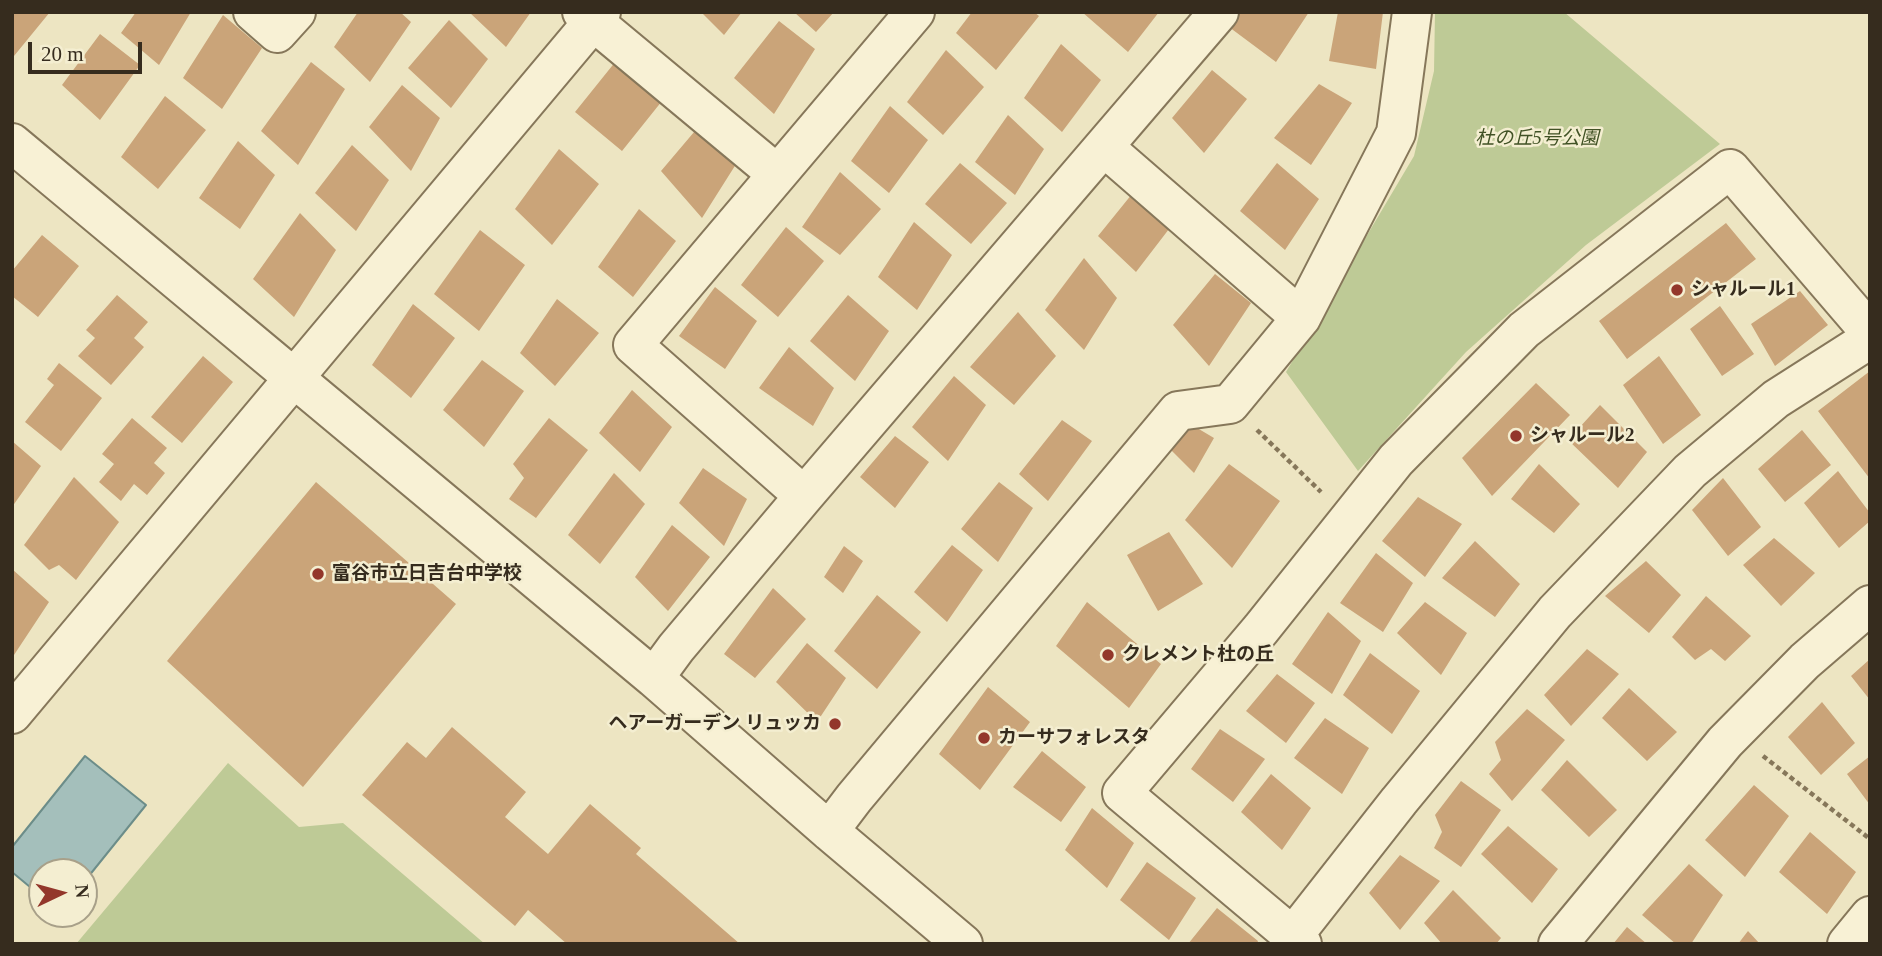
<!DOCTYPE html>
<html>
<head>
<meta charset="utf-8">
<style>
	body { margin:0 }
	#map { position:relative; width:1882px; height:956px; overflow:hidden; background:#ede5c2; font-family:"Times New Roman",serif }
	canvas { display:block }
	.frame { position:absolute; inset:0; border:14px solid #362c1e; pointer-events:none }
	.north { position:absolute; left:28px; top:858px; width:70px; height:70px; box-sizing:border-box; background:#f4eed1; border:2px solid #a8a089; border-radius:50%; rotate:85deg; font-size:19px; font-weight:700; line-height:28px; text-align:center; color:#362c1e }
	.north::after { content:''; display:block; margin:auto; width:24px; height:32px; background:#93372b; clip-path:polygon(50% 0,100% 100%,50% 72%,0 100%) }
	.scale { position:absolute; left:28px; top:42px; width:114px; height:32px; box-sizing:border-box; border:4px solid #362c1e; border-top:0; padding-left:9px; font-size:21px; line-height:24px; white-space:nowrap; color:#362c1e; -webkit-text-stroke:5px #f4eed1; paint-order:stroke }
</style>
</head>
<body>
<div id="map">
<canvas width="1882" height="956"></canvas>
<div class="frame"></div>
<div class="north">N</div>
<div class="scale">20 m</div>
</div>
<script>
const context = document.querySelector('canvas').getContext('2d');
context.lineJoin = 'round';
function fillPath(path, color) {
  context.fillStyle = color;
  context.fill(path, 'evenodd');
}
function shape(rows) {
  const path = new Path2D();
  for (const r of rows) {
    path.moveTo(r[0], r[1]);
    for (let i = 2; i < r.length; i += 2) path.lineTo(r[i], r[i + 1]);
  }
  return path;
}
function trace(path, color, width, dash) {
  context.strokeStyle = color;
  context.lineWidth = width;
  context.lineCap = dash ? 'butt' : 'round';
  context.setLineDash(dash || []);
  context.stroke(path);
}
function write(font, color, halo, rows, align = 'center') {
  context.font = font + ' "Times New Roman","Noto Sans JP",serif';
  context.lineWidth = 5;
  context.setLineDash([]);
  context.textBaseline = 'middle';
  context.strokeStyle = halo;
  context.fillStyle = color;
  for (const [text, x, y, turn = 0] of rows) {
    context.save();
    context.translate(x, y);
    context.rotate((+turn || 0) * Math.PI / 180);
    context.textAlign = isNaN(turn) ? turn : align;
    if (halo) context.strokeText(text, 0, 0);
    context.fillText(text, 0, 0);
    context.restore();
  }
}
const green = shape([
	[1435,12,1564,12,1720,144,1586,245,1466,352,1358,471,1286,372,1414,156,1434,71],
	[228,763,299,827,343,823,485,944,76,944]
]);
const water = shape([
	[85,756,146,805,84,882,84,872,42,872,42,897,12,872,12,847,85,756]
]);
const building = shape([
	[12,12,50,12,14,56,12,54],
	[136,12,191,12,159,65,121,33],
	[358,12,400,12,411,22,370,82,334,47],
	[469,12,531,12,506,47],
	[701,12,742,12,724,35],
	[794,12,834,12,816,32],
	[972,12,1034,12,1039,16,996,70,956,33],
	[1082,12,1159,12,1128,52],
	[1240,12,1309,12,1276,62,1229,27],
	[1338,12,1383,12,1376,69,1329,61],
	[223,15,262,48,222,109,183,78],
	[449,20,488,59,451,108,408,68],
	[779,21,815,49,774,114,734,78],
	[100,34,140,65,100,120,62,85],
	[1061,44,1101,80,1062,132,1024,98],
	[946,50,984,87,943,135,907,102],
	[616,61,662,101,622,151,575,112],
	[311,62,345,89,298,165,261,131],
	[1212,70,1247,99,1204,153,1172,118],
	[1319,84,1352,103,1311,165,1274,138],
	[402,85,440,118,411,171,369,127],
	[165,96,206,130,158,189,121,157],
	[890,106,928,140,889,193,851,161],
	[1008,115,1044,149,1015,195,975,162],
	[700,125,738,161,702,218,661,171],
	[238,141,275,175,240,229,199,198],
	[352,145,389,180,356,231,315,193],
	[559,149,599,184,552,245,515,209],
	[960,163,1007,203,971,244,925,204],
	[1277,163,1319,199,1285,250,1240,211],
	[840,172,881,209,840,255,802,227],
	[1132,194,1169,229,1136,272,1098,236],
	[639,209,676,241,633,297,598,267],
	[300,213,336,250,294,317,253,279],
	[914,222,952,255,917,310,878,277],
	[1726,223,1756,259,1627,359,1599,321],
	[786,227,824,261,778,317,741,285],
	[480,230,525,265,479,331,434,294],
	[42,235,79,266,38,317,12,296,12,271],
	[1084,258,1117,298,1084,350,1045,310],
	[1215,274,1251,303,1209,366,1173,325],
	[715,287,757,321,725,369,679,336],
	[1800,291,1828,325,1775,366,1751,324],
	[117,295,148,322,134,338,144,347,111,385,78,356,95,338,86,330],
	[848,295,889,331,855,381,810,341],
	[557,299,599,333,555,386,520,353],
	[413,304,455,338,411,398,372,365],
	[1720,306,1754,354,1722,376,1690,329],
	[1018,312,1056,356,1014,405,970,367],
	[789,347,834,388,813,426,759,388],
	[203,356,233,382,182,443,151,417],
	[1659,356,1701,415,1663,444,1623,385],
	[482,360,524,391,484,447,443,410],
	[59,363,102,398,61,451,25,422,54,385,47,379],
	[1870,371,1870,479,1818,411],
	[954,376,986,405,948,461,912,427],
	[1536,383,1570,415,1492,496,1462,458],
	[632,390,672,427,640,472,599,433],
	[1600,405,1647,452,1618,488,1568,440],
	[132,418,167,448,154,463,165,473,147,495,134,484,121,501,99,482,114,464,102,454],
	[549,418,588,450,536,518,509,499,524,478,513,464],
	[1062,420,1092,441,1048,501,1019,474],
	[1187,422,1214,438,1194,473,1167,446],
	[1802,430,1831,465,1785,502,1758,469],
	[895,436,929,462,895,508,860,477],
	[12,441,41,466,12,507],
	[1229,464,1280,501,1232,568,1185,520],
	[1539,464,1580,504,1554,533,1511,499],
	[703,468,747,499,724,546,679,503],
	[1838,471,1870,513,1870,521,1839,548,1804,503],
	[614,473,645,504,600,564,568,535],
	[74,477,119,522,76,580,59,565,49,570,24,545],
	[1723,478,1761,527,1728,556,1692,510],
	[316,482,456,604,303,787,167,661],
	[999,482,1033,508,998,562,961,529],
	[1418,497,1462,524,1425,577,1382,541],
	[672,525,710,557,668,611,635,577],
	[1169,532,1203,584,1158,611,1127,555],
	[1774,538,1815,573,1781,606,1743,565],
	[1475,541,1520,584,1495,617,1442,578],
	[952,545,983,570,947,622,914,592],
	[844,546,863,561,843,593,824,577],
	[1376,553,1413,583,1383,632,1340,603],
	[1646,561,1681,595,1649,633,1605,596],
	[12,569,49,602,14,655,12,653],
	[773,588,806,619,755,678,724,654],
	[877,595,921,632,877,689,834,651],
	[1706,596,1751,636,1725,661,1711,649,1695,660,1672,637],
	[1087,602,1161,664,1129,708,1056,646],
	[1425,602,1467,633,1441,675,1397,633],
	[1328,612,1361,641,1332,694,1292,664],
	[807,643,846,678,817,722,776,682],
	[1587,649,1619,674,1571,726,1544,695],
	[1370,653,1420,691,1392,734,1343,695],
	[1870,659,1870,700,1851,676],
	[1277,674,1315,703,1286,743,1246,711],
	[988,687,1030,722,980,790,939,754],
	[1629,688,1677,732,1647,761,1602,718],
	[1822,702,1855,743,1821,775,1788,737],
	[1527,709,1565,740,1512,801,1489,774,1501,760,1495,742],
	[1325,718,1369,748,1342,794,1294,758],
	[452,727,526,792,505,817,548,854,590,804,641,848,636,854,740,944,567,944,528,910,515,926,362,795,407,742,426,758],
	[1220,729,1265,759,1233,802,1191,769],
	[1042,751,1086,787,1061,822,1013,787],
	[1870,756,1870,805,1847,774],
	[1567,760,1617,810,1589,837,1541,790],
	[1271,774,1311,808,1282,850,1241,812],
	[1461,781,1501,810,1461,867,1434,848,1442,832,1435,815],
	[1754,785,1789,816,1745,877,1705,840],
	[1092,808,1134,843,1107,888,1065,850],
	[1508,826,1558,869,1532,903,1481,854],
	[1810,832,1856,872,1827,914,1779,872],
	[1400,855,1440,881,1400,930,1369,893],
	[1147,862,1196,898,1169,940,1120,900],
	[1689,864,1723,895,1691,944,1676,944,1642,915],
	[1453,890,1501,938,1496,944,1442,944,1424,923],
	[1217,908,1258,941,1257,944,1188,944],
	[1627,927,1647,944,1613,944],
	[1748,931,1760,944,1738,944]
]);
const path = shape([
	[1257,430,1321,492],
	[1763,756,1870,839]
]);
const minor = shape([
	[253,12,277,33,296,12],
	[582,12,777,174],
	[12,143,654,678,829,831,963,944],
	[1104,147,1301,318],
	[804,496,633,345,915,12],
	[654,678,676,648,804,496,1219,12],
	[12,714,601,12],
	[829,831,854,798,1178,411,1230,404,1301,318,1396,133,1412,12],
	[1293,936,1399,801,1555,612,1690,471,1776,399,1870,339],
	[1302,944,1122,793,1261,629,1396,460,1524,330,1730,169,1870,332],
	[1558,944,1725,742,1805,661,1870,605],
	[1847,944,1870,916]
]);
const markers = [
	[1677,290,7,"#93372b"],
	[1516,436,7,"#93372b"],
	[318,574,7,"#93372b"],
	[1108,655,7,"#93372b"],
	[835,724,7,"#93372b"],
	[984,738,7,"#93372b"]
];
const parkNames = [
	["杜の丘5号公園",1537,139]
];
const poiNames = [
	["シャルール1",1691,290],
	["シャルール2",1530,436],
	["富谷市立日吉台中学校",332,574],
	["クレメント杜の丘",1122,655],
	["ヘアーガーデン リュッカ",821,724,"right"],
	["カーサフォレスタ",998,738]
];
fillPath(green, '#beca96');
fillPath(water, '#a4bfbb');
trace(water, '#6c8d89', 2);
fillPath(building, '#caa479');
trace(minor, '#86775a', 42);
trace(path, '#86775a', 4.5, [5, 3.5]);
trace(minor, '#f8f1d5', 38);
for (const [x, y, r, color] of markers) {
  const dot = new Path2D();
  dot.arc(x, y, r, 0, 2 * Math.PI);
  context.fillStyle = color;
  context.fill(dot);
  trace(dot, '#f4eed1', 2.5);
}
write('italic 19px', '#415225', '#f4eed1', parkNames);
write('bold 19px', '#362c1e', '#f4eed1', poiNames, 'left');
</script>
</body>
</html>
